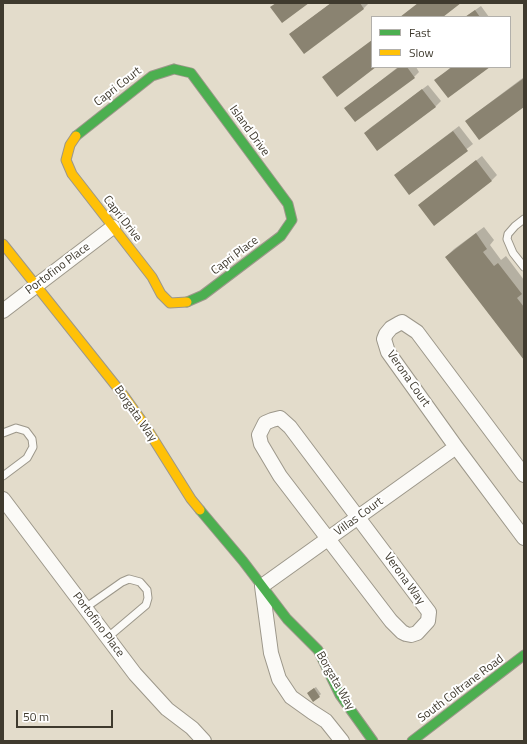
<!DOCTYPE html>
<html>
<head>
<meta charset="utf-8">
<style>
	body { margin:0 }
	#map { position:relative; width:527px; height:744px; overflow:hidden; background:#e3dccb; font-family:"Titillium Web",sans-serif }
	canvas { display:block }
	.frame { position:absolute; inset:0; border:4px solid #3f3a2e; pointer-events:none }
	.legend { position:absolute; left:371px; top:16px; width:140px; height:52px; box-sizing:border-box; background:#fff; border:1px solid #b2b0ab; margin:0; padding:5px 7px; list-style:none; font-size:12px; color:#3f3a2e }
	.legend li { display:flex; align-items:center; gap:8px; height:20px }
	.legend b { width:20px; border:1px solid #b2b0ab }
	.scale { position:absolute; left:16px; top:710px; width:97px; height:18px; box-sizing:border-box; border:2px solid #3f3a2e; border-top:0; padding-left:5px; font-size:12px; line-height:14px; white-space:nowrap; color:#3f3a2e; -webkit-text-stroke:3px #fff; paint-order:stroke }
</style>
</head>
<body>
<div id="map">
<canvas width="527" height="744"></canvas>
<div class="frame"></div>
<ul class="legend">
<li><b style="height:5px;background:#4caf50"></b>Fast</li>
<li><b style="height:5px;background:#ffc107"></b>Slow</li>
</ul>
<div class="scale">50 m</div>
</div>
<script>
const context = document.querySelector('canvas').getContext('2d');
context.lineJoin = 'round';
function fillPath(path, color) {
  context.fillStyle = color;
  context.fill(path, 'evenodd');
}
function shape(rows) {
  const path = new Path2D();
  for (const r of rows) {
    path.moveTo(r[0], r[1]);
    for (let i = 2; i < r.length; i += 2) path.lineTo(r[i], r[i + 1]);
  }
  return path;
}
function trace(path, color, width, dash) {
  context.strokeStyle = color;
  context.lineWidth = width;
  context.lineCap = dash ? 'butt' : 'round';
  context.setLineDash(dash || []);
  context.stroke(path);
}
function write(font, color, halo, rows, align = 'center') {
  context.font = font + ' "Titillium Web",sans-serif';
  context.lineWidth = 4;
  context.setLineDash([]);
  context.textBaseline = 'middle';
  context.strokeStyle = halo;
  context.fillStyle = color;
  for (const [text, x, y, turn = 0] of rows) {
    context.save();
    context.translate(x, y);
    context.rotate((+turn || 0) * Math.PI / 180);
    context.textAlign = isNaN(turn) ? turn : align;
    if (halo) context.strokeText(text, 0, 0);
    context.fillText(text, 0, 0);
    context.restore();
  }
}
const shadow = shape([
	[331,3,369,3,364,8,304,53,290,34],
	[481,6,489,17,465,17],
	[398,67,416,67,419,72,414,77,346,108],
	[451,67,488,67,436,80],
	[524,77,524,105,472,116],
	[428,85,441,101,435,107,365,133,370,128],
	[459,126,473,144,410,194,401,170],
	[482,156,497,175,492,180,419,205],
	[484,227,494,240,490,245,501,260,506,256,524,280,524,359,446,257,454,249],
	[316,687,321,694,319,696,310,691]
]);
const building = shape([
	[276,3,309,3,282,23,270,7],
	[331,3,360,3,364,9,304,54,289,34],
	[418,3,461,3,443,17,400,17],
	[475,10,480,17,465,17],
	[372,40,372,67,376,67,337,97,322,77],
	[399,67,407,67,415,78,355,122,344,108],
	[452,67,490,67,448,98,434,80],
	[524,78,524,107,479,140,465,121],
	[422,89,436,107,377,151,364,133],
	[453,131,468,151,409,195,394,175],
	[476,160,492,181,434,226,418,205],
	[476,233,487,249,483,252,494,266,498,263,522,294,517,298,524,307,524,360,445,257],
	[314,688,320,697,313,702,307,693]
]);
const lane = shape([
	[524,219,515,226,508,234,507,239,513,253,524,267],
	[3,433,16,428,26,431,32,439,33,447,27,458,3,476],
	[85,608,122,582,129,579,140,582,147,590,148,598,146,605,107,638]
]);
const street = shape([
	[3,311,113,227],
	[280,418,290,427,429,612,428,621,417,633,411,635,406,634,402,632,391,621,280,476,261,444,259,435,265,423,272,420,280,418],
	[524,475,417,332,402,322,398,324,391,328,386,334,384,339,388,352,456,447,524,538],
	[3,499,135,674,167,709,192,728,204,741],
	[342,741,326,721,312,712,291,697,279,679,271,653,262,586,456,447]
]);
const fast = shape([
	[174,69,191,73,288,204,292,220,281,236,203,295,187,302],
	[76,136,152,76,174,69],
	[200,510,243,561,287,619,318,650,340,695,373,741],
	[412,741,524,655]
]);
const slow = shape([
	[76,136,70,145,66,160,72,174,152,277,161,294,170,303,187,302],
	[3,244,124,396,144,424,191,499,200,510]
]);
const streetNames = [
	["Capri Court",118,87,-38],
	["Island Drive",249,131,54],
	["Capri Drive",122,219,52],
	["Capri Place",235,256,-37],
	["Portofino Place",58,269,-37],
	["Verona Court",408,379,55],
	["Borgata Way",135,414,55],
	["Villas Court",359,517,-36],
	["Verona Way",404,579,54],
	["Portofino Place",98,625,53],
	["Borgata Way",335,681,60],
	["South Coltrane Road",461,689,-37]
];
fillPath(shadow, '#0003');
fillPath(building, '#8a8371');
trace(lane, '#9c978a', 9);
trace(street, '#9c978a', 16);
trace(fast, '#9c978a', 11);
trace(slow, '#9c978a', 11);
trace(lane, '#fbfaf7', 7);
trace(street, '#fbfaf7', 14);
trace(fast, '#4caf50', 9);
trace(slow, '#ffc107', 9);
write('12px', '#3f3a2e', '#fff', streetNames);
</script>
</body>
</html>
